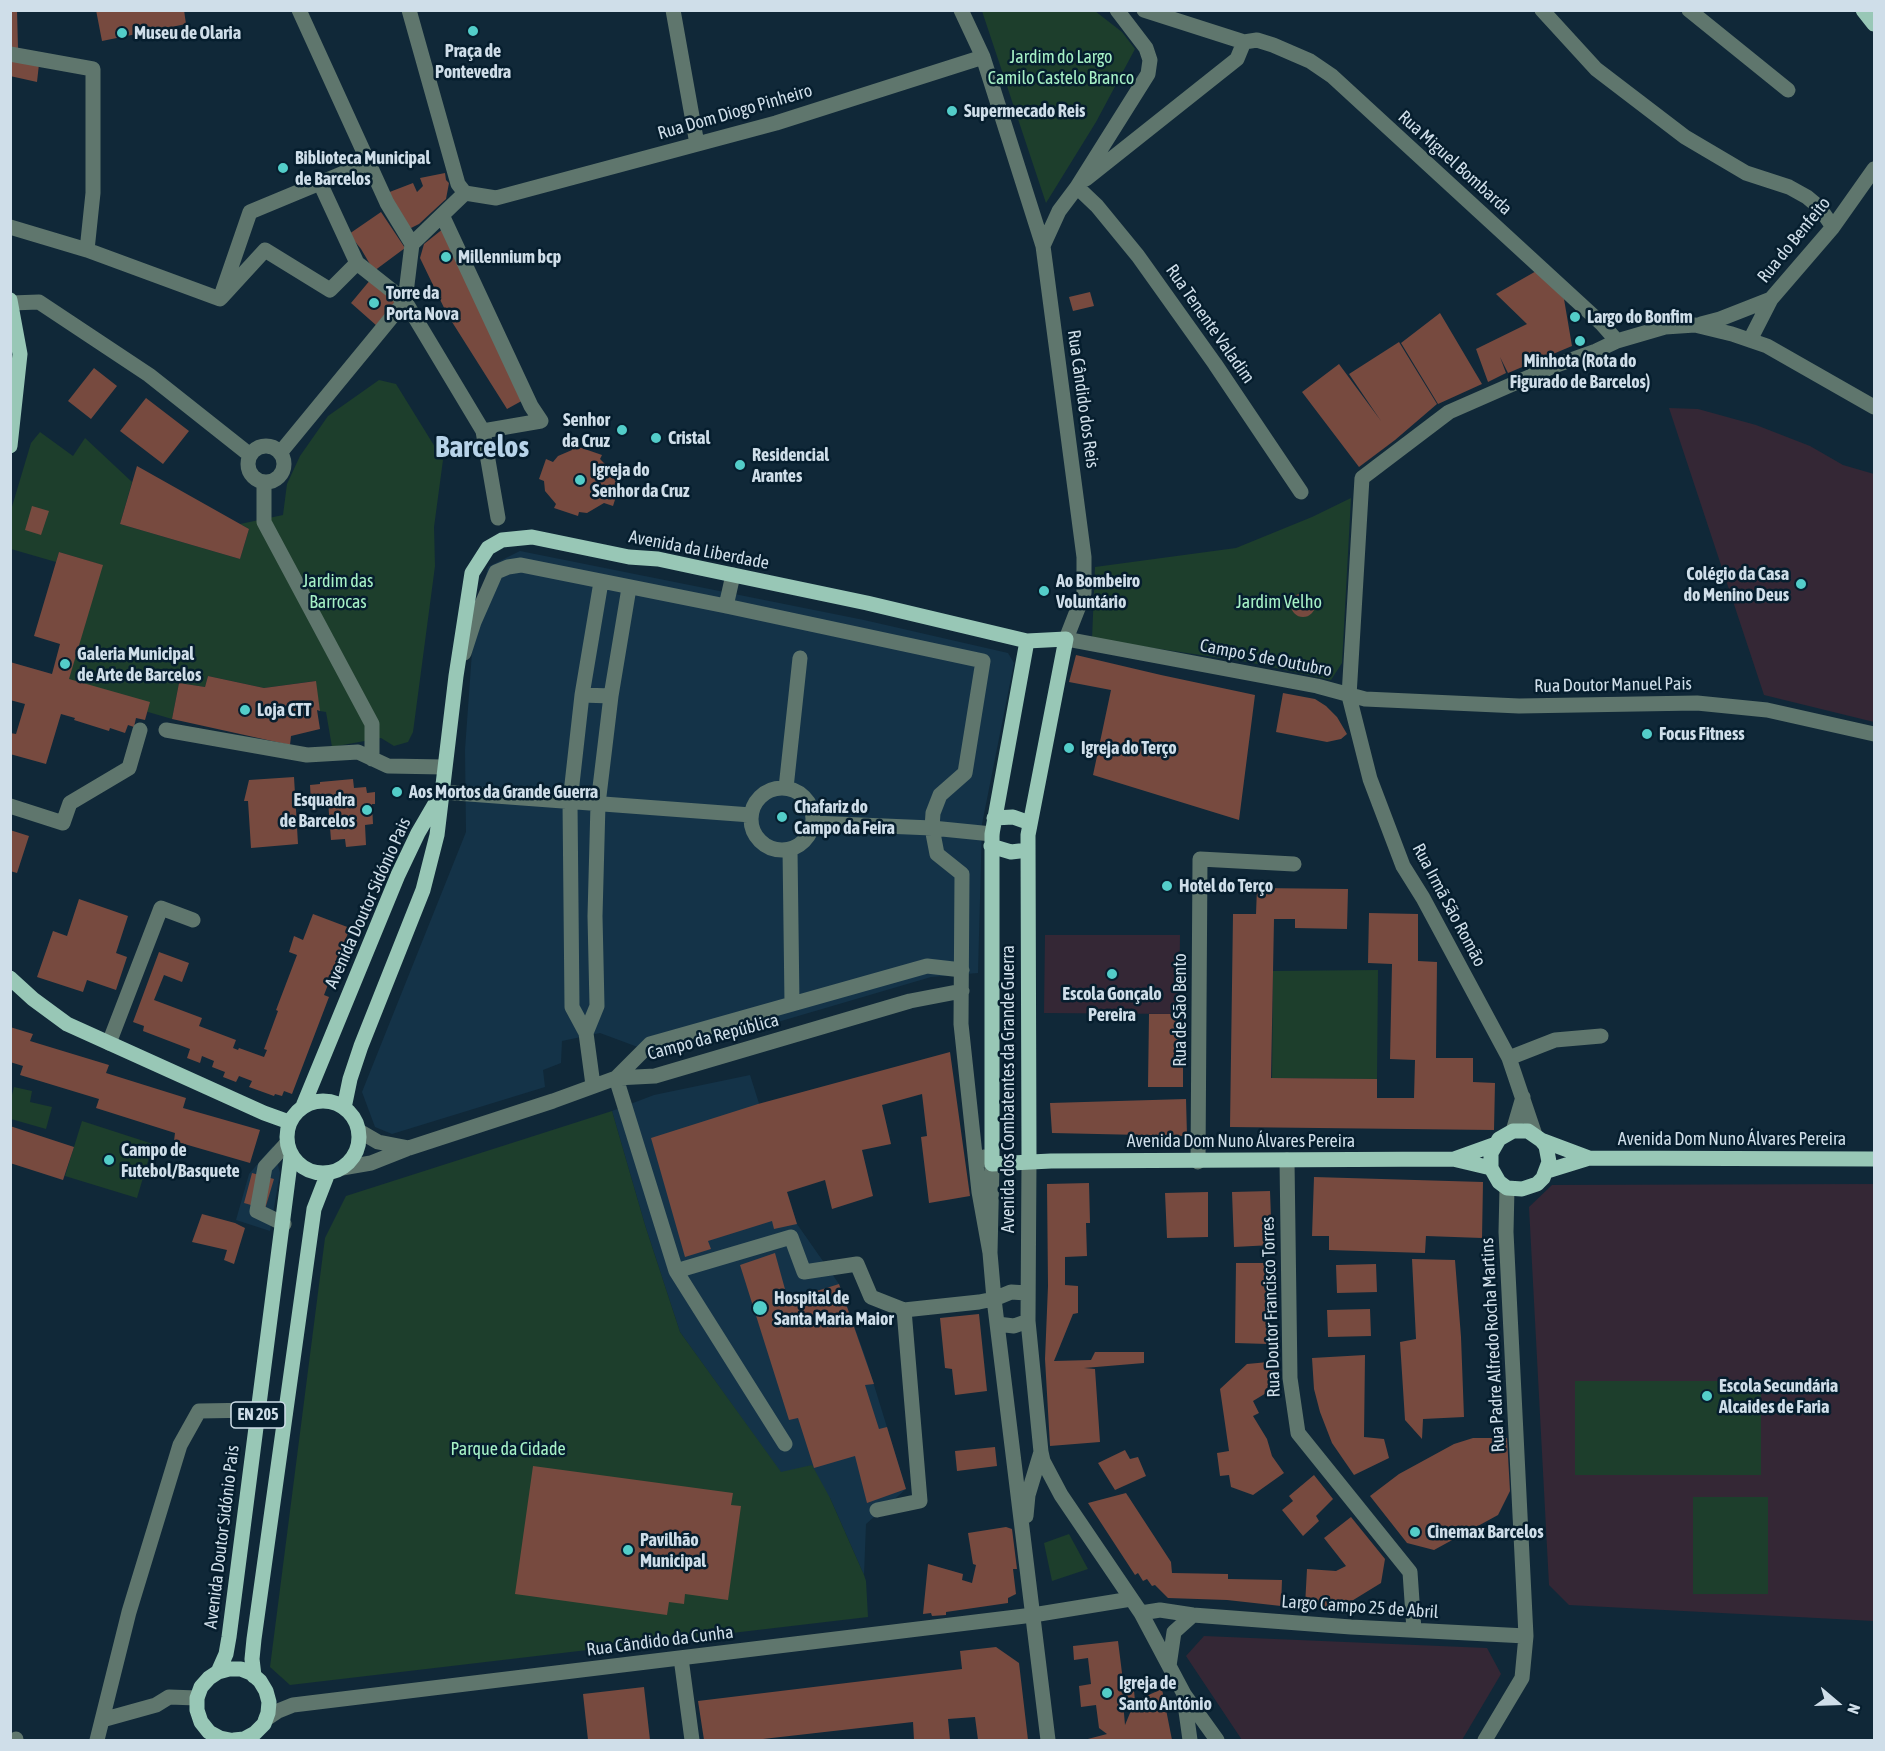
<!DOCTYPE html>
<html>
<head>
<meta charset="utf-8">
<style>
	body { margin:0 }
	#map { position:relative; width:1885px; height:1751px; overflow:hidden; background:#102838; font-family:"Asap Condensed",sans-serif }
	canvas { display:block }
	.frame { position:absolute; inset:0; border:12px solid #cfdee9; pointer-events:none }
	.north { position:absolute; left:1807px; top:1673px; width:60px; height:60px; -webkit-text-stroke:4px #061e2e; paint-order:stroke; rotate:109deg; font-size:16px; font-weight:700; line-height:24px; text-align:center; color:#cfdee9 }
	.north::after { content:''; display:block; margin:auto; width:21px; height:27px; background:#cfdee9; clip-path:polygon(50% 0,100% 100%,50% 72%,0 100%) }
</style>
</head>
<body>
<div id="map">
<canvas width="1885" height="1751"></canvas>
<div class="frame"></div>
<div class="north">N</div>
</div>
<script>
const context = document.querySelector('canvas').getContext('2d');
context.lineJoin = 'round';
function fillPath(path, color) {
  context.fillStyle = color;
  context.fill(path, 'evenodd');
}
function shape(rows) {
  const path = new Path2D();
  for (const r of rows) {
    if (r.length === 3) {
      path.moveTo(r[0] + r[2], r[1]);
      path.arc(r[0], r[1], r[2], 0, 2 * Math.PI);
      continue;
    }
    path.moveTo(r[0], r[1]);
    for (let i = 2; i < r.length; i += 2) path.lineTo(r[i], r[i + 1]);
  }
  return path;
}
function trace(path, color, width, dash) {
  context.strokeStyle = color;
  context.lineWidth = width;
  context.lineCap = dash ? 'butt' : 'round';
  context.setLineDash(dash || []);
  context.stroke(path);
}
function write(font, color, halo, rows, align = 'center') {
  context.font = font + ' "Asap Condensed",sans-serif';
  context.lineWidth = 5;
  context.setLineDash([]);
  context.textBaseline = 'middle';
  context.strokeStyle = halo;
  context.fillStyle = color;
  for (const [text, x, y, turn = 0] of rows) {
    context.save();
    context.translate(x, y);
    context.rotate((+turn || 0) * Math.PI / 180);
    context.textAlign = isNaN(turn) ? turn : align;
    if (halo) context.strokeText(text, 0, 0);
    context.fillText(text, 0, 0);
    context.restore();
  }
}
const built = shape([
	[520,551,864,620,1008,653,1014,663,982,824,978,973,931,977,662,1056,600,1033,562,1041,561,1063,543,1070,545,1087,392,1134,375,1127,362,1092,466,832,465,750,474,624,488,567],
	[750,1075,797,1224,839,1284,866,1359,906,1489,866,1524,864,1575,830,1498,781,1473,680,1332,645,1225,612,1111,654,1095],
	[273,1146,280,1173,270,1231,236,1220,249,1174]
]);
const education = shape([
	[1669,408,1698,409,1756,425,1810,446,1843,465,1874,474,1874,722,1764,695],
	[1045,935,1180,935,1179,1014,1044,1013],
	[1874,1184,1874,1621,1569,1605,1549,1585,1529,1207,1552,1185],
	[1204,1636,1487,1648,1501,1674,1462,1740,1242,1740,1186,1656]
]);
const green = shape([
	[982,11,1095,11,1122,32,1135,49,1096,122,1046,203],
	[379,380,396,384,443,460,434,527,435,566,413,732,408,742,394,746,381,738,332,747,326,712,320,711,315,681,264,688,208,676,205,687,179,683,172,719,66,688,102,565,59,552,56,562,11,549,11,510,31,443,40,432,73,456,85,438,132,482,120,524,240,559,249,529,240,524,283,515,287,484,300,456,328,416],
	[1351,498,1342,663,1331,680,1248,662,1092,639,1095,567,1236,548,1312,517],
	[1378,970,1377,1079,1272,1078,1273,971],
	[14,1087,32,1091,30,1102,52,1107,46,1129,11,1119,11,1099],
	[612,1111,645,1225,680,1332,781,1472,812,1465,830,1498,864,1575,866,1581,868,1617,290,1685,270,1667,325,1238,346,1196],
	[82,1121,153,1144,137,1198,65,1176],
	[1575,1381,1761,1381,1761,1475,1575,1475],
	[1693,1497,1768,1497,1768,1594,1693,1594],
	[1069,1534,1088,1569,1052,1581,1044,1543]
]);
const building = shape([
	[10,10,17,10,18,49,10,48],
	[96,10,184,10,186,24,102,41],
	[10,58,39,64,37,82,10,76],
	[445,173,446,180,449,183,446,199,419,224,411,228,406,224,387,193,413,183,417,192,423,186,420,178],
	[381,212,405,248,374,271,361,249,349,234],
	[444,228,527,398,507,409,447,314,420,258,424,244],
	[1538,270,1564,299,1572,346,1508,373,1500,357,1506,373,1488,382,1476,349,1527,324,1496,294],
	[371,279,397,302,377,326,351,303],
	[1090,292,1094,306,1073,311,1069,297],
	[1440,313,1482,384,1438,404,1401,343],
	[1399,342,1437,404,1395,440,1359,467,1302,392,1339,364,1381,421,1349,374],
	[94,368,117,386,91,419,68,401],
	[146,398,189,431,163,464,120,431],
	[573,445,602,455,600,459,606,465,611,478,621,481,613,506,604,503,587,513,579,512,578,516,554,508,556,504,545,491,544,481,539,479,546,459,553,462,558,456,572,450],
	[137,466,249,529,240,559,120,524],
	[32,506,49,511,41,535,25,530],
	[59,552,103,565,69,679,150,702,145,720,136,718,134,727,128,725,125,733,110,728,109,731,74,720,75,718,61,714,46,764,10,754,10,733,16,734,25,704,10,700,10,662,52,674,60,644,34,636],
	[1303,605,12],
	[1076,655,1161,675,1255,695,1239,820,1093,775,1111,690,1069,682],
	[208,676,264,688,316,681,320,711,317,710,320,729,291,736,290,745,172,719,179,683,205,687],
	[1283,693,1315,699,1326,706,1337,717,1347,734,1341,739,1327,742,1276,732],
	[294,777,298,844,251,848,248,801,244,801,249,780],
	[353,779,354,788,366,787,367,793,375,792,375,804,372,804,373,824,365,825,366,845,346,847,345,839,331,840,328,801,311,803,310,785,320,784,320,782],
	[10,830,29,836,17,873,10,871],
	[1257,888,1348,889,1347,929,1295,928,1295,919,1274,919,1271,1078,1377,1079,1377,1098,1414,1098,1415,1060,1390,1059,1392,964,1368,963,1369,913,1418,914,1418,961,1437,962,1436,1058,1473,1058,1473,1082,1495,1083,1494,1130,1230,1127,1233,914,1256,914],
	[79,899,128,916,116,953,127,957,116,990,87,980,83,992,37,977,53,931,67,936],
	[313,914,350,928,324,995,329,997,292,1094,284,1091,282,1096,275,1094,274,1096,249,1087,252,1081,239,1076,236,1082,223,1077,225,1072,212,1067,214,1061,202,1056,200,1063,187,1058,190,1049,143,1031,144,1026,133,1022,159,952,189,963,182,982,164,975,154,1000,202,1018,199,1026,236,1040,233,1048,238,1050,239,1048,264,1057,267,1050,264,1049,278,1011,276,1010,297,955,289,952,294,936,303,940],
	[1149,1014,1183,1014,1183,1087,1148,1087],
	[10,1027,33,1034,30,1041,109,1065,106,1073,186,1098,183,1108,260,1130,250,1163,174,1141,175,1133,96,1108,99,1099,20,1075,23,1066,10,1062],
	[950,1052,970,1196,929,1203,921,1137,927,1136,922,1094,882,1105,891,1144,862,1150,873,1196,832,1209,825,1180,787,1192,797,1224,774,1229,772,1221,708,1241,711,1249,685,1257,651,1138,758,1104],
	[1186,1099,1187,1136,1052,1133,1050,1103],
	[10,1126,74,1147,63,1180,10,1163],
	[252,1173,274,1179,265,1209,244,1203],
	[1314,1177,1483,1182,1482,1238,1426,1236,1425,1253,1329,1250,1329,1236,1312,1236],
	[1089,1183,1090,1223,1086,1223,1087,1256,1065,1257,1065,1285,1078,1286,1078,1313,1073,1314,1054,1361,1091,1360,1095,1352,1144,1352,1144,1363,1084,1368,1095,1369,1100,1442,1050,1446,1045,1359,1048,1286,1047,1184],
	[1270,1191,1272,1245,1234,1247,1232,1192],
	[1208,1192,1208,1237,1167,1238,1165,1193],
	[202,1214,235,1223,245,1228,234,1264,224,1260,227,1250,192,1242],
	[775,1253,788,1300,839,1284,874,1384,865,1385,879,1429,887,1427,906,1489,867,1503,855,1456,814,1468,798,1418,789,1420,740,1265],
	[1412,1259,1455,1260,1461,1337,1464,1417,1423,1419,1422,1439,1405,1420,1400,1342,1416,1339],
	[1236,1263,1270,1263,1268,1344,1235,1343],
	[1376,1264,1377,1292,1337,1293,1336,1265],
	[1370,1309,1371,1336,1328,1337,1327,1310],
	[979,1314,987,1391,955,1395,952,1369,945,1368,940,1318],
	[1365,1355,1364,1437,1384,1439,1389,1458,1354,1475,1332,1443,1320,1412,1314,1389,1312,1358],
	[1279,1361,1281,1384,1253,1401,1259,1413,1253,1416,1267,1439,1272,1456,1284,1473,1253,1495,1231,1487,1229,1475,1220,1476,1217,1453,1229,1451,1220,1389,1247,1364],
	[1473,1438,1507,1438,1510,1491,1498,1515,1434,1550,1407,1543,1370,1496,1399,1474,1454,1444],
	[995,1447,997,1466,957,1471,955,1451],
	[1125,1450,1130,1459,1138,1457,1146,1476,1115,1490,1098,1463],
	[533,1466,733,1493,731,1505,741,1506,728,1600,685,1594,684,1604,669,1602,667,1615,515,1594],
	[1314,1475,1333,1499,1316,1516,1319,1521,1303,1536,1282,1510,1293,1501,1289,1496],
	[1126,1493,1171,1562,1172,1573,1228,1574,1228,1579,1282,1580,1281,1606,1227,1600,1168,1598,1155,1585,1152,1586,1147,1579,1143,1581,1138,1573,1135,1575,1088,1503],
	[1351,1517,1385,1559,1381,1583,1337,1610,1305,1606,1307,1569,1336,1571,1346,1566,1324,1538],
	[1006,1527,1012,1529,1017,1569,1013,1569,1016,1594,1008,1598,1008,1603,946,1612,946,1615,932,1616,931,1613,923,1614,928,1564,963,1574,962,1580,972,1583,976,1565,973,1564,968,1533],
	[1118,1641,1123,1681,1133,1680,1135,1701,1162,1689,1172,1740,1084,1740,1107,1734,1099,1728,1096,1705,1081,1707,1079,1686,1091,1684,1088,1658,1074,1660,1073,1646],
	[1135,1701,1125,1725,1123,1702],
	[996,1647,1019,1663,1028,1740,978,1740,975,1717,948,1719,950,1740,914,1740,913,1722,754,1740,704,1740,698,1701,962,1669,960,1651],
	[644,1687,650,1740,588,1740,583,1694]
]);
const minor = shape([
	[299,10,387,203,412,244],
	[409,10,458,184,465,193,496,198,776,123,983,57],
	[673,10,697,144],
	[961,10,983,57,1043,246,1084,557,1084,593,1066,639,1317,686,1365,699,1519,706,1697,703,1767,710,1874,734],
	[1144,10,1244,42,1257,40,1273,45,1310,61,1332,76,1602,324,1617,341],
	[1542,10,1596,69,1685,137,1746,173,1789,187,1807,197,1819,207,1833,227],
	[1689,10,1788,90],
	[10,54,93,69,93,193,87,250],
	[1086,179,1237,59,1244,42],
	[320,183,357,263],
	[1077,187,1097,206,1138,256,1215,364,1301,492],
	[10,227,87,250,220,299,250,212,368,163],
	[1043,246,1059,211,1077,187,1148,74,1150,60,1146,48,1117,10],
	[221,298,265,250,330,290,357,263,405,301,483,431,541,421,531,406,442,215],
	[11,303,39,302,149,375,250,455],
	[1701,324,1720,319,1771,299,1833,227,1874,169],
	[1750,340,1771,299],
	[483,431,498,518],
	[266,464,18],
	[280,453,405,301,412,244,465,193],
	[264,482,264,522,372,724,372,759],
	[726,606,733,575],
	[464,653,474,622,496,572,508,567,521,565,726,606,983,661,965,773,940,795,933,813,932,828,937,854,962,874,961,1024,979,1192,990,1253],
	[582,695,611,696],
	[166,730,307,755,358,752,388,766,444,767],
	[786,788,800,658],
	[782,819,31],
	[442,792,751,815],
	[10,806,63,823,70,803,129,768,140,730],
	[813,823,932,828,992,834],
	[790,849,792,1004],
	[962,970,927,966,650,1044,616,1078,676,1271,791,1237,804,1272,857,1264,871,1297,904,1310,979,1302,994,1299,1011,1292,1027,1293],
	[586,1033,597,1006,595,916,598,804,611,696,629,588],
	[109,1043,161,908,193,920],
	[1509,1058,1555,1040,1601,1036],
	[593,1085,586,1033,572,1007,570,802,582,695,601,582],
	[359,1131,378,1142,409,1148],
	[1513,1131,1523,1097],
	[1535,1135,1509,1058,1423,898,1403,866,1370,779,1349,696,1362,478,1449,412,1554,366,1596,351,1617,341,1665,327,1695,325,1732,334,1767,346,1874,407],
	[984,1157,992,1164,990,1253,994,1299,1048,1740],
	[1287,1160,1290,1378,1298,1433,1410,1572,1414,1630],
	[1198,1162,1200,859,1294,864],
	[342,1168,371,1163,409,1148,553,1101,616,1078,655,1076,910,1001,962,991],
	[284,1224,257,1211,265,1167,287,1143],
	[676,1271,785,1444],
	[997,1324,1014,1326,1028,1321],
	[1041,1452,1043,1461,1061,1495,1141,1613,1184,1694,1217,1740],
	[877,1510,920,1501,904,1310],
	[1026,1516,1028,1495,1041,1452,1028,1321,1029,1161],
	[1141,1613,1160,1610,1193,1615,1351,1627,1526,1636],
	[681,1658,692,1740],
	[1169,1666,1174,1632,1193,1615],
	[1184,1697,1190,1740],
	[266,1719,278,1711,293,1705,1033,1615,1131,1599],
	[102,1720,156,1705,169,1697,197,1698],
	[15,1740,16,1739],
	[97,1740,129,1612,180,1445,199,1411,258,1410,285,1414],
	[1485,1740,1522,1678,1526,1636,1506,1232,1507,1188]
]);
const major = shape([
	[1863,10,1874,24],
	[10,300,20,354,10,446],
	[1027,641,992,834,992,1164,1051,1161,1453,1159,1491,1168],
	[994,818,1013,817,1030,823],
	[991,846,1011,852,1028,850],
	[10,978,33,999,67,1024,264,1113,289,1122],
	[323,1137,36],
	[303,1106,398,875,418,833,439,797],
	[344,1108,350,1079,361,1046,423,890,437,835,456,676,472,573,488,548,502,540,532,537,629,557,658,559,700,568,867,603,1027,641,1066,639,1028,835,1029,1161],
	[1541,1140,1546,1146,1549,1162,1543,1178,1537,1184,1522,1189,1507,1188,1499,1182,1491,1168,1491,1153,1499,1139,1513,1131,1528,1131,1541,1140,1589,1158],
	[1454,1159,1493,1145],
	[1547,1171,1589,1158,1874,1159],
	[218,1672,226,1654,229,1637,291,1156],
	[254,1676,252,1659,254,1639,314,1209,328,1173],
	[230,1740,220,1738,209,1732,201,1722,197,1710,197,1698,201,1687,209,1678,218,1672,229,1669,241,1669,251,1673,260,1681,266,1691,269,1702,268,1713,264,1724,255,1733,244,1739,234,1740]
]);
const markers = [
	[473,31,6,"#53cdc9"],
	[122,33,6,"#53cdc9"],
	[952,111,6,"#53cdc9"],
	[283,168,6,"#53cdc9"],
	[446,257,6,"#53cdc9"],
	[374,303,6,"#53cdc9"],
	[1575,317,6,"#53cdc9"],
	[1580,341,6,"#53cdc9"],
	[622,430,6,"#53cdc9"],
	[656,438,6,"#53cdc9"],
	[740,465,6,"#53cdc9"],
	[580,480,6,"#53cdc9"],
	[1801,584,6,"#53cdc9"],
	[1044,591,6,"#53cdc9"],
	[65,664,6,"#53cdc9"],
	[245,710,6,"#53cdc9"],
	[1647,734,6,"#53cdc9"],
	[1069,748,6,"#53cdc9"],
	[397,792,6,"#53cdc9"],
	[367,810,6,"#53cdc9"],
	[782,817,6,"#53cdc9"],
	[1167,886,6,"#53cdc9"],
	[1112,974,6,"#53cdc9"],
	[109,1160,6,"#53cdc9"],
	[760,1308,8,"#53cdc9"],
	[1707,1396,6,"#53cdc9"],
	[1415,1532,6,"#53cdc9"],
	[628,1550,6,"#53cdc9"],
	[1107,1693,6,"#53cdc9"]
];
const shields = [
	[258,1415,54]
];
const shieldNames = [
	["EN 205",258,1415]
];
const poiNames = [
	["Museu de Olaria",134,33],
	["Praça de",473,51,"center"],
	["Pontevedra",473,72,"center"],
	["Supermecado Reis",964,111],
	["Biblioteca Municipal",295,158],
	["de Barcelos",295,179],
	["Millennium bcp",458,257],
	["Torre da",386,293],
	["Porta Nova",386,314],
	["Largo do Bonfim",1587,317],
	["Minhota (Rota do",1580,361,"center"],
	["Figurado de Barcelos)",1580,382,"center"],
	["Senhor",610,420,"right"],
	["da Cruz",610,441,"right"],
	["Cristal",668,438],
	["Residencial",752,455],
	["Arantes",752,476],
	["Igreja do",592,470],
	["Senhor da Cruz",592,491],
	["Colégio da Casa",1789,574,"right"],
	["do Menino Deus",1789,595,"right"],
	["Ao Bombeiro",1056,581],
	["Voluntário",1056,602],
	["Galeria Municipal",77,654],
	["de Arte de Barcelos",77,675],
	["Loja CTT",257,710],
	["Focus Fitness",1659,734],
	["Igreja do Terço",1081,748],
	["Aos Mortos da Grande Guerra",409,792],
	["Esquadra",355,800,"right"],
	["de Barcelos",355,821,"right"],
	["Chafariz do",794,807],
	["Campo da Feira",794,828],
	["Hotel do Terço",1179,886],
	["Escola Gonçalo",1112,994,"center"],
	["Pereira",1112,1015,"center"],
	["Campo de",121,1150],
	["Futebol/Basquete",121,1171],
	["Hospital de",774,1298],
	["Santa Maria Maior",774,1319],
	["Escola Secundária",1719,1386],
	["Alcaides de Faria",1719,1407],
	["Cinemax Barcelos",1427,1532],
	["Pavilhão",640,1540],
	["Municipal",640,1561],
	["Igreja de",1119,1683],
	["Santo António",1119,1704]
];
const parkNames = [
	["Jardim do Largo",1061,57],
	["Camilo Castelo Branco",1061,78],
	["Jardim das",338,581],
	["Barrocas",338,602],
	["Jardim Velho",1279,602],
	["Parque da Cidade",508,1449]
];
const streetNames = [
	["Rua Dom Diogo Pinheiro",735,112,-16],
	["Rua Miguel Bombarda",1455,163,42],
	["Rua do Benfeito",1794,240,-51],
	["Rua Tenente Valadim",1210,324,55],
	["Rua Cândido dos Reis",1083,399,82],
	["Avenida da Liberdade",699,550,11],
	["Campo 5 de Outubro",1266,658,11],
	["Rua Doutor Manuel Pais",1613,685,-1],
	["Avenida Doutor Sidónio Pais",368,903,-66],
	["Rua Irmã São Romão",1449,905,62],
	["Rua de São Bento",1180,1010,-90],
	["Campo da República",713,1037,-15],
	["Avenida dos Combatentes da Grande Guerra",1008,1089,-90],
	["Avenida Dom Nuno Álvares Pereira",1732,1139],
	["Avenida Dom Nuno Álvares Pereira",1241,1141],
	["Rua Doutor Francisco Torres",1271,1307,-92],
	["Rua Padre Alfredo Rocha Martins",1493,1345,-93],
	["Avenida Doutor Sidónio Pais",222,1537,-83],
	["Largo Campo 25 de Abril",1360,1607,4],
	["Rua Cândido da Cunha",660,1641,-7]
];
const townNames = [
	["Barcelos",482,448]
];
fillPath(built, '#143348');
fillPath(education, '#342735');
fillPath(green, '#1d3e2c');
fillPath(building, '#774a3f');
trace(minor, '#5f766d', 15);
trace(major, '#98c7b6', 15);
for (const [x, y, r, color] of markers) {
  const dot = new Path2D();
  dot.arc(x, y, r, 0, 2 * Math.PI);
  context.fillStyle = color;
  context.fill(dot);
  trace(dot, '#061e2e', 2);
}
for (const [x, y, w] of shields) {
  const box = new Path2D();
  box.roundRect(x - w / 2, y - 13, w, 26, 4.5);
  context.fillStyle = '#061e2e';
  context.fill(box);
  trace(box, '#cfdee9', 1.5);
}
write('bold 16px', '#cfdee9', null, shieldNames);
write('bold 18px', '#cfdee9', '#061e2e', poiNames, 'left');
write('18px', '#a6f1c6', '#061e2e', parkNames);
write('18px', '#cfdee9', '#061e2e', streetNames);
write('bold 30px', '#b7d3e9', '#061e2e', townNames);
</script>
</body>
</html>
